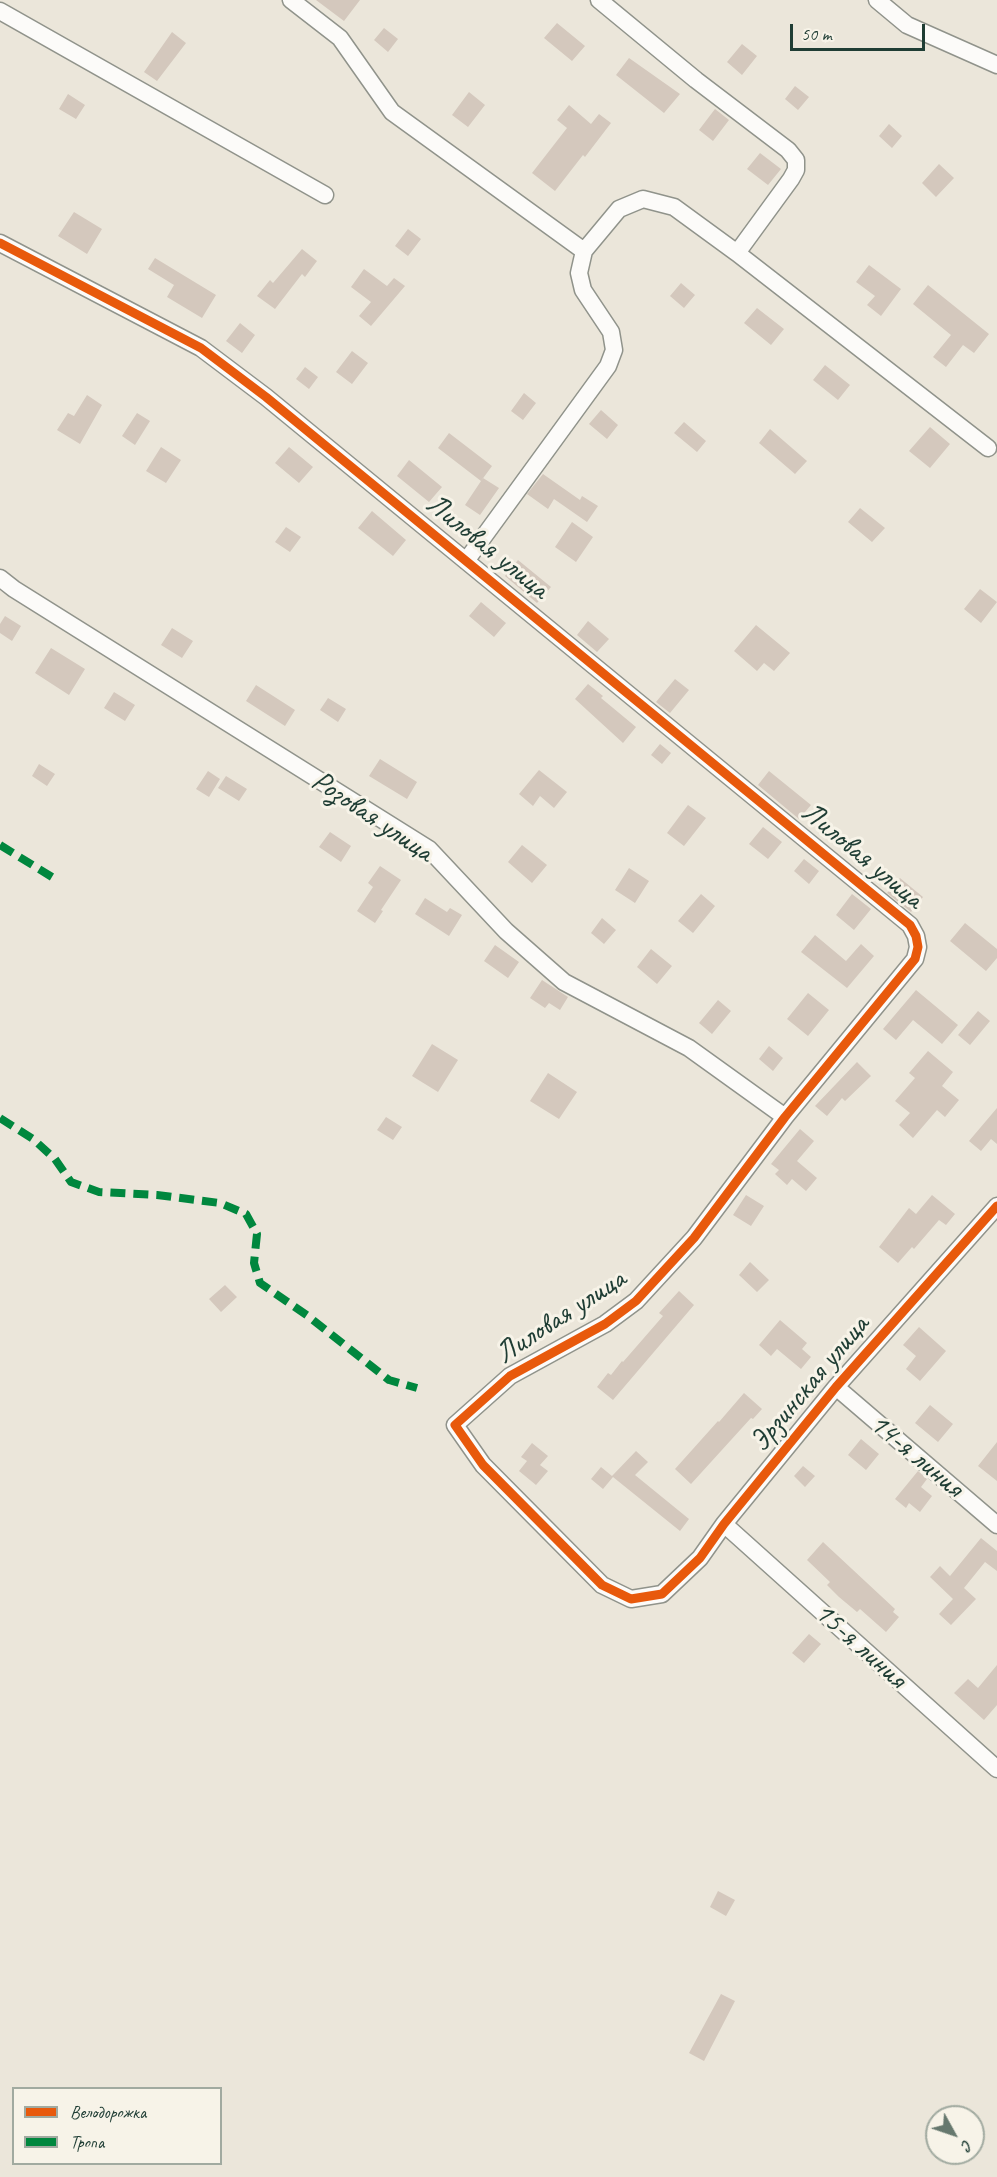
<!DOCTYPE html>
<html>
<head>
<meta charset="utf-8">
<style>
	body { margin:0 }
	#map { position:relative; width:997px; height:2177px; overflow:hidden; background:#ebe6da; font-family:Caveat,sans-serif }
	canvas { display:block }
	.legend { position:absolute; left:12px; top:2087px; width:210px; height:78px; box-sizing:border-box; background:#f7f3e8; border:2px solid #a1aaa0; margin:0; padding:8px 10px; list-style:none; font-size:18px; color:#1f3d34 }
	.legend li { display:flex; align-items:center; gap:12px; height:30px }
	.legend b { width:30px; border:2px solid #a1aaa0 }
	.north { position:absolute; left:925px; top:2105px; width:60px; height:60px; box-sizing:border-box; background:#f7f3e8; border:2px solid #a1aaa0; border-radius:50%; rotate:130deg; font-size:16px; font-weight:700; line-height:24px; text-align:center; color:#1f3d34 }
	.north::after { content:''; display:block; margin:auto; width:21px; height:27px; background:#66786e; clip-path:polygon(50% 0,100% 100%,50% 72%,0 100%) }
	.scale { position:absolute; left:790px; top:24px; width:135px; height:27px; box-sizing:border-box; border:3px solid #1f3d34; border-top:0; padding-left:8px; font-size:18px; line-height:21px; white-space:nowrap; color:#1f3d34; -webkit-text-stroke:4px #f7f3e8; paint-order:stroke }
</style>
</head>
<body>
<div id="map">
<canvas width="997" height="2177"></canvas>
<ul class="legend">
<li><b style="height:8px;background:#e8590c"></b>Велодорожка</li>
<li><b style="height:8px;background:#00873e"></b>Тропа</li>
</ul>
<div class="north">С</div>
<div class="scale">50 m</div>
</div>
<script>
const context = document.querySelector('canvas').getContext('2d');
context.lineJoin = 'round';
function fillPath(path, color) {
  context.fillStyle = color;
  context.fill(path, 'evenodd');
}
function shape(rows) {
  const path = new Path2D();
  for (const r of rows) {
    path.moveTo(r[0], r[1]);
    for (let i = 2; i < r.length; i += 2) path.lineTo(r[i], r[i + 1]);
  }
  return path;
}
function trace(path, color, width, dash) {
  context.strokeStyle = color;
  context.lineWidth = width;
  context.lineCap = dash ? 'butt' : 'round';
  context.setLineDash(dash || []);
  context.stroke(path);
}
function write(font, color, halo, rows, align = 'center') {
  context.font = font + ' Caveat,sans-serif';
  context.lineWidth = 6;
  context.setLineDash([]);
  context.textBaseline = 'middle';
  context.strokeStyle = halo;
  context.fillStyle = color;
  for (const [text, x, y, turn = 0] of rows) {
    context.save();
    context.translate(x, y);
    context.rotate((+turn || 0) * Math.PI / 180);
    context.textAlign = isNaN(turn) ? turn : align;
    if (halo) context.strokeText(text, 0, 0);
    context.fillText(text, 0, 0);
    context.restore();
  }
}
const building = shape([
	[316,0,360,0,344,21],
	[557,23,585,46,572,61,544,38],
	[384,28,398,39,388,52,374,40],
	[172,32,186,43,157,81,144,72],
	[742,44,757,56,742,75,727,62],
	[629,58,680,94,664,113,616,75],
	[795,86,809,97,798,110,785,99],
	[469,92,485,105,468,127,452,115],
	[68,94,85,105,76,119,59,109],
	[569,105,591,124,599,114,611,123,585,157,583,155,555,191,532,173,567,128,557,120],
	[715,109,729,120,713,141,699,130],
	[889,124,902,136,892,148,879,136],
	[760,153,781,169,768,185,747,169],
	[939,164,954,178,936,197,922,183],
	[74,212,102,229,87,254,58,236],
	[408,229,421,239,408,256,395,246],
	[302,249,317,261,305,277,302,274,275,309,257,296,270,280,273,283],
	[155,258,216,295,202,318,167,297,174,285,148,269],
	[869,265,901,289,881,316,867,305,875,296,856,282],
	[364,269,387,286,394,278,405,286,371,326,359,316,371,302,351,287],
	[681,283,695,295,684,308,670,296],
	[928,285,989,334,974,353,963,345,946,367,933,357,951,335,913,304],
	[757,308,784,329,771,345,744,323],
	[240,323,255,335,242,353,226,341],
	[352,351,368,363,352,384,336,372],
	[825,365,850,385,838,400,813,380],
	[305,367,318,377,309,389,296,379],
	[524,393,536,403,523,420,511,411],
	[87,395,102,405,80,444,57,430,68,413,74,416],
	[601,410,618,425,607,439,589,424],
	[137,413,150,421,135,445,122,436],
	[684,422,706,441,697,452,674,433],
	[930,427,950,444,930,468,909,451],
	[770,429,807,461,795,474,759,443],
	[449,433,492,466,481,481,438,448],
	[161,447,181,460,166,483,146,471],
	[289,447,313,467,299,483,275,463],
	[409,460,442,487,429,502,397,476],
	[543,474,580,500,582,496,598,506,587,522,554,499,548,509,527,494],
	[483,478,499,488,480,515,465,505],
	[860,508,885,528,872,542,848,522],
	[372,511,406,540,393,556,358,528],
	[572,522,593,537,576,562,555,547],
	[286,527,301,537,290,552,275,542],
	[518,560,551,587,537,603,505,576],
	[980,589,997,602,981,623,964,609],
	[481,602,506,623,494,637,469,616],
	[5,616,21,626,12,641,0,633,0,624],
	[588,621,609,639,597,652,577,635],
	[756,625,790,653,774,671,764,663,757,671,734,651],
	[172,628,193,641,182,658,161,645],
	[51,648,85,669,69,695,35,673],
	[675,679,689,690,670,713,656,702],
	[588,684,603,696,601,698,636,727,623,743,575,699],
	[256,685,295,710,285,726,246,701],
	[114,692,135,705,125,721,104,708],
	[328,698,346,709,338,722,320,710],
	[660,744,671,753,662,764,651,755],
	[380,759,417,782,407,799,369,776],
	[39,764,55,774,47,786,32,776],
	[539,770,567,792,554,808,540,796,533,806,519,794],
	[208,771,220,779,209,797,196,789],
	[769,771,811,805,799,819,758,785],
	[226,776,247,789,239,801,218,788],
	[688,805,706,818,684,846,667,833],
	[763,827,782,842,768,859,749,844],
	[330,832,351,846,341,862,319,847],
	[522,845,547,865,532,883,508,862],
	[804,859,819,871,809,884,794,871],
	[380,866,401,880,381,910,383,911,375,923,357,911,373,887,368,883],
	[629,868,649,881,635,903,615,890],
	[900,878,923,897,911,912,887,893],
	[701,894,715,906,693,933,678,921],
	[852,894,871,909,854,930,836,915],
	[425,898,447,912,450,908,462,915,449,936,415,914],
	[602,918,616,930,604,944,591,933],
	[965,923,997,949,997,958,986,971,950,941],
	[815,935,846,961,861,944,874,956,847,988,801,952],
	[495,945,519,962,508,978,484,961],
	[651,949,672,966,657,984,637,967],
	[542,980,568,997,560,1010,549,1003,545,1008,530,998],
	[916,990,958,1025,942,1044,913,1020,896,1040,883,1029],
	[808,993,829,1010,808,1036,787,1019],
	[718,1000,731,1011,712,1034,699,1023],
	[978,1011,990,1021,970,1045,958,1035],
	[432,1044,458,1060,438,1092,412,1076],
	[769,1046,783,1058,773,1071,759,1059],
	[928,1051,953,1072,942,1086,959,1100,945,1117,937,1110,913,1138,899,1125,910,1113,895,1101,915,1078,909,1073],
	[857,1062,871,1076,845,1101,842,1098,827,1116,815,1106],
	[548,1073,577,1092,559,1119,530,1101],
	[997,1108,997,1144,991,1139,981,1151,969,1141],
	[386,1117,402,1127,393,1140,377,1130],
	[800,1129,814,1141,797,1161,817,1178,806,1191,792,1179,787,1185,775,1174,779,1170,771,1164],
	[746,1195,764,1206,751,1226,733,1215],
	[932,1195,955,1214,946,1225,939,1220,914,1249,912,1247,898,1263,879,1247,909,1208,916,1214],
	[750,1262,769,1280,757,1292,739,1275],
	[225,1285,237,1297,221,1312,209,1299],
	[679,1291,694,1305,613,1400,597,1387,608,1373,611,1375,622,1361,623,1362,663,1316,659,1313],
	[780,1320,807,1343,802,1349,811,1357,801,1369,777,1349,771,1356,759,1345],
	[919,1327,946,1351,920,1381,906,1369,916,1356,903,1345],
	[744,1393,762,1409,753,1419,751,1418,691,1484,675,1469,718,1421,719,1422],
	[930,1405,953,1424,938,1442,915,1423],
	[861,1439,879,1454,866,1470,848,1455],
	[997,1442,997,1481,978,1466],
	[532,1443,548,1456,540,1465,548,1471,536,1485,519,1471,527,1461,521,1457],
	[636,1451,648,1462,635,1475,689,1519,680,1531,613,1477,603,1489,591,1479,601,1467,612,1476],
	[803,1466,815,1476,805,1487,794,1476],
	[918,1471,927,1479,921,1487,932,1496,920,1512,909,1503,906,1508,895,1499],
	[981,1538,997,1551,997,1571,985,1562,964,1588,976,1599,951,1625,939,1614,953,1599,930,1577,940,1566,950,1576],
	[823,1542,895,1609,893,1612,899,1617,886,1632,860,1609,857,1612,839,1597,827,1585,830,1582,807,1560],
	[809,1634,821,1644,804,1663,792,1653],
	[997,1665,997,1705,984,1720,954,1693,968,1679,978,1688],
	[718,1891,735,1900,726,1916,710,1907],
	[721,1994,735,2001,704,2061,689,2053]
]);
const street = shape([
	[291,0,340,38,392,112,584,251],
	[599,0,696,80,788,150,796,160,796,170,791,179,737,253],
	[877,0,907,25,997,65],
	[0,11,325,195],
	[0,243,201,348,266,397,910,925,916,936,918,947,915,959,785,1117,694,1238,636,1301,605,1324,510,1376,455,1425,483,1465,602,1585,631,1599,662,1594,700,1558,724,1524,836,1387,997,1206],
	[466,561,608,366,614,350,611,332,583,290,579,273,584,251,619,209,643,199,674,207,737,253,988,448],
	[0,578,14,589,429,849,506,931,564,982,689,1048,785,1117],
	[836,1387,997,1525],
	[724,1524,997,1769]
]);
const quiet = shape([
	[0,845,52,877],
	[0,1118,33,1139,55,1159,71,1182,99,1192,157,1195,220,1203,246,1214,257,1234,254,1263,260,1283,308,1316,389,1380,417,1388]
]);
const cycleway = shape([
	[0,243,201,348,266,397,910,925,916,936,918,947,915,959,785,1117,694,1238,636,1301,605,1324,510,1376,455,1425,483,1465,602,1585,631,1599,662,1594,700,1558,724,1524,836,1387,997,1206]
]);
const streetNames = [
	["Лиловая улица",487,547,39],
	["Розовая улица",372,817,34],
	["Лиловая улица",862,856,40],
	["Лиловая улица",561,1317,-33],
	["Эрзинская улица",810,1384,-50],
	["14-я линия",916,1456,40],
	["15-я линия",860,1646,42]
];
fillPath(building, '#d4c8bd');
trace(street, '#90938b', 19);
trace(street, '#fcfbf9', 16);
trace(quiet, '#00873e', 8, [15, 8]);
trace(cycleway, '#e8590c', 9);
write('30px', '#1f3d34', '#f7f3e8', streetNames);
</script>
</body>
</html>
